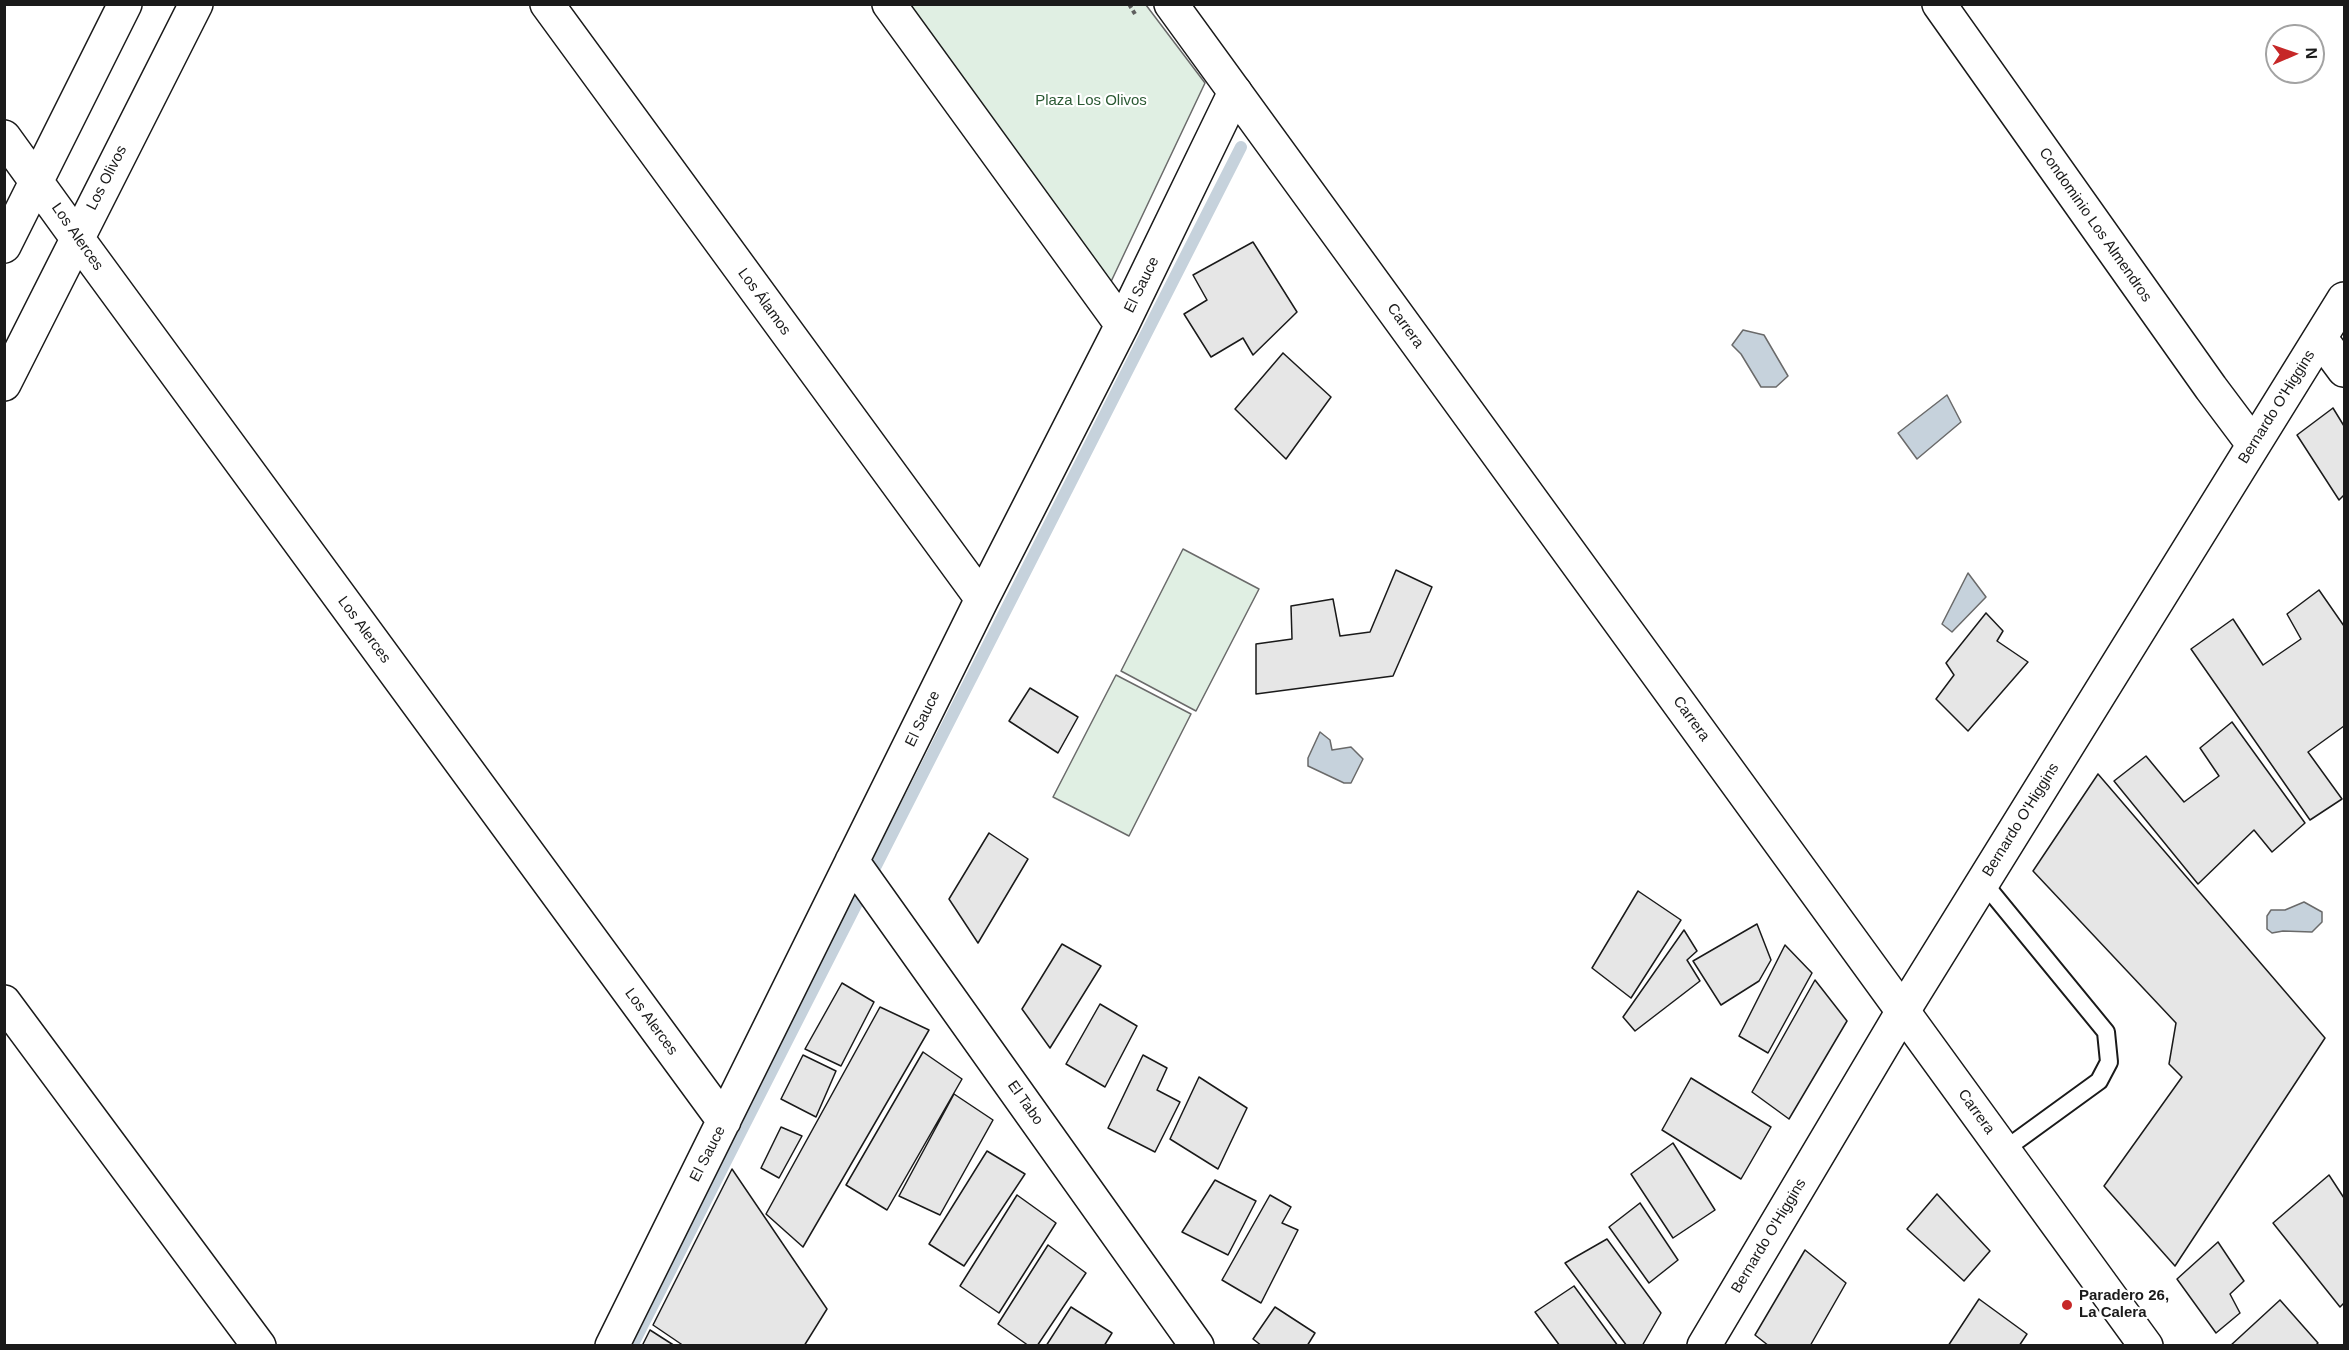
<!DOCTYPE html>
<html>
<head>
<meta charset="utf-8">
<style>
	body { margin:0 }
	#map { position:relative; width:2349px; height:1350px; overflow:hidden; background:#fff; font-family:Helvetica,sans-serif }
	canvas { display:block }
	.frame { position:absolute; inset:0; border:6px solid #1a1a1a; pointer-events:none }
	.north { position:absolute; left:2265px; top:24px; width:60px; height:60px; box-sizing:border-box; background:#fff; border:2px solid #a3a3a3; border-radius:50%; rotate:88deg; font-size:16px; font-weight:700; line-height:24px; text-align:center; color:#1a1a1a }
	.north::after { content:''; display:block; margin:auto; width:21px; height:27px; background:#c62828; clip-path:polygon(50% 0,100% 100%,50% 72%,0 100%) }
</style>
</head>
<body>
<div id="map">
<canvas width="2349" height="1350"></canvas>
<div class="frame"></div>
<div class="north">N</div>
</div>
<script>
const context = document.querySelector('canvas').getContext('2d');
context.lineJoin = 'round';
function fillPath(path, color) {
  context.fillStyle = color;
  context.fill(path, 'evenodd');
}
function shape(rows) {
  const path = new Path2D();
  for (const r of rows) {
    path.moveTo(r[0], r[1]);
    for (let i = 2; i < r.length; i += 2) path.lineTo(r[i], r[i + 1]);
  }
  return path;
}
function trace(path, color, width, dash) {
  context.strokeStyle = color;
  context.lineWidth = width;
  context.lineCap = dash ? 'butt' : 'round';
  context.setLineDash(dash || []);
  context.stroke(path);
}
function write(font, color, halo, rows, align = 'center') {
  context.font = font + ' Helvetica,sans-serif';
  context.lineWidth = 4.5;
  context.setLineDash([]);
  context.textBaseline = 'middle';
  context.strokeStyle = halo;
  context.fillStyle = color;
  for (const [text, x, y, turn = 0] of rows) {
    context.save();
    context.translate(x, y);
    context.rotate((+turn || 0) * Math.PI / 180);
    context.textAlign = isNaN(turn) ? turn : align;
    if (halo) context.strokeText(text, 0, 0);
    context.fillText(text, 0, 0);
    context.restore();
  }
}
const green = shape([
	[903,5,1146,5,1205,83,1108,288,903,5],
	[1183,549,1259,589,1196,711,1121,671,1183,549],
	[1116,675,1191,714,1129,836,1053,797,1116,675]
]);
const water = shape([
	[1743,330,1764,335,1788,376,1776,387,1761,387,1741,354,1732,345,1743,330],
	[1947,395,1961,422,1917,459,1898,433,1947,395],
	[1968,573,1986,597,1952,632,1942,624,1968,573],
	[1320,732,1330,740,1332,750,1351,747,1363,759,1351,783,1344,783,1308,766,1308,758,1320,732],
	[2304,902,2322,912,2322,922,2312,932,2283,931,2272,933,2267,929,2267,916,2271,910,2285,910,2304,902]
]);
const stream = shape([
	[632,1346,1241,147]
]);
const building = shape([
	[1253,242,1297,312,1253,355,1243,338,1211,357,1184,314,1207,300,1193,275,1253,242],
	[1283,353,1331,397,1286,459,1235,409,1283,353],
	[2333,408,2344,426,2344,495,2339,500,2297,435,2333,408],
	[1396,570,1432,587,1393,676,1256,694,1256,644,1292,639,1291,606,1333,599,1340,636,1370,632,1396,570],
	[2319,590,2344,626,2344,726,2308,752,2342,799,2310,820,2191,649,2233,619,2263,665,2301,639,2287,614,2319,590],
	[1986,613,2003,631,1997,641,2028,662,1968,731,1936,699,1954,675,1946,663,1986,613],
	[1030,688,1078,717,1058,753,1009,721,1030,688],
	[2232,722,2305,823,2272,852,2254,830,2198,884,2114,781,2146,756,2184,802,2219,776,2200,748,2232,722],
	[2098,774,2325,1038,2175,1266,2104,1186,2182,1077,2169,1064,2176,1023,2033,871,2098,774],
	[989,833,1028,859,978,943,949,899,989,833],
	[1638,891,1681,920,1631,998,1592,968,1638,891],
	[1757,924,1771,960,1759,981,1721,1005,1693,961,1757,924],
	[1684,930,1697,951,1687,960,1700,981,1635,1031,1623,1017,1684,930],
	[1062,944,1101,966,1050,1048,1022,1009,1062,944],
	[1785,945,1812,973,1768,1053,1739,1036,1785,945],
	[1815,980,1847,1021,1789,1119,1752,1092,1815,980],
	[842,983,874,1002,841,1066,805,1049,842,983],
	[1100,1004,1137,1026,1105,1087,1066,1064,1100,1004],
	[880,1007,929,1030,803,1247,766,1214,880,1007],
	[923,1052,962,1079,887,1210,846,1185,923,1052],
	[803,1055,836,1071,816,1117,781,1099,803,1055],
	[1143,1055,1167,1068,1157,1090,1180,1102,1155,1152,1108,1128,1143,1055],
	[1199,1077,1247,1108,1218,1169,1170,1139,1199,1077],
	[1691,1078,1771,1127,1741,1179,1662,1130,1691,1078],
	[954,1094,993,1120,940,1215,899,1196,954,1094],
	[781,1127,802,1136,779,1178,761,1168,781,1127],
	[1673,1143,1715,1210,1673,1238,1631,1174,1673,1143],
	[987,1151,1025,1174,964,1266,929,1244,987,1151],
	[732,1169,827,1309,804,1346,684,1346,653,1325,732,1169],
	[2329,1175,2344,1198,2344,1303,2340,1307,2273,1223,2329,1175],
	[1215,1180,1256,1201,1228,1255,1182,1232,1215,1180],
	[1937,1194,1990,1251,1964,1281,1907,1229,1937,1194],
	[1017,1195,1056,1223,999,1313,960,1286,1017,1195],
	[1270,1195,1291,1207,1282,1223,1298,1230,1261,1303,1222,1280,1270,1195],
	[1640,1203,1678,1260,1649,1283,1609,1227,1640,1203],
	[1607,1239,1661,1313,1642,1346,1627,1346,1565,1263,1607,1239],
	[2218,1242,2244,1281,2230,1294,2240,1313,2216,1333,2177,1279,2218,1242],
	[1048,1245,1086,1273,1037,1346,1029,1346,998,1324,1048,1245],
	[1805,1250,1846,1283,1810,1346,1769,1346,1755,1335,1805,1250],
	[1574,1286,1618,1346,1560,1346,1535,1312,1574,1286],
	[1979,1299,2027,1334,2019,1346,1948,1346,1979,1299],
	[2280,1300,2318,1343,2315,1346,2230,1346,2280,1300],
	[1071,1307,1112,1333,1104,1346,1046,1346,1071,1307],
	[1275,1307,1315,1333,1307,1346,1262,1346,1253,1339,1275,1307],
	[650,1330,675,1346,642,1346,650,1330]
]);
const path = shape([
	[1129,4,1135,14]
]);
const service = shape([
	[1983,882,2106,1032,2109,1062,2099,1081,2004,1150]
]);
const minor = shape([
	[547,4,982,599],
	[889,4,1122,325],
	[1939,4,2211,388,2253,444],
	[4,137,77,238,724,1121],
	[4,246,125,4],
	[2321,339,2344,370],
	[4,384,196,4],
	[852,861,1197,1346],
	[4,1002,259,1346],
	[612,1346,982,599,1122,325,1235,92],
	[1704,1346,1903,1011]
]);
const tertiary = shape([
	[1903,1011,2344,299]
]);
const primary = shape([
	[1171,4,2146,1346]
]);
const markers = [
	[2067,1305,6,"#c62828"]
];
const parkNames = [
	["Plaza Los Olivos",1091,101]
];
const streetNames = [
	["Los Olivos",107,178,-63],
	["Condominio Los Almendros",2095,225,55],
	["Los Alerces",77,237,55],
	["El Sauce",1142,285,-64],
	["Los Álamos",764,302,54],
	["Carrera",1405,326,54],
	["Bernardo O'Higgins",2277,407,-58],
	["Los Alerces",364,630,54],
	["El Sauce",923,719,-64],
	["Carrera",1691,719,54],
	["Bernardo O'Higgins",2021,820,-58],
	["Los Alerces",651,1022,54],
	["El Tabo",1025,1103,55],
	["Carrera",1976,1112,54],
	["El Sauce",708,1154,-63],
	["Bernardo O'Higgins",1769,1236,-59]
];
const poiNames = [
	["Paradero 26,",2079,1296],
	["La Calera",2079,1313]
];
fillPath(green, '#e0efe3');
trace(green, '#6a6a6a', 1.5);
fillPath(water, '#c6d2dc');
trace(water, '#6a6a6a', 1.5);
trace(stream, '#c6d2dc', 12);
fillPath(building, '#e6e6e6');
trace(building, '#1a1a1a', 1.5);
trace(service, '#1a1a1a', 20);
trace(minor, '#1a1a1a', 36);
trace(tertiary, '#1a1a1a', 36);
trace(primary, '#1a1a1a', 36);
trace(path, '#5f5f5f', 4, [4.5, 3]);
trace(service, '#fff', 16);
trace(minor, '#fff', 33);
trace(tertiary, '#fff', 33);
trace(primary, '#fff', 33);
for (const [x, y, r, color] of markers) {
  const dot = new Path2D();
  dot.arc(x, y, r, 0, 2 * Math.PI);
  context.fillStyle = color;
  context.fill(dot);
  trace(dot, '#fff', 2);
}
write('15px', '#2b5a34', '#fff', parkNames);
write('15px', '#1a1a1a', '#fff', streetNames);
write('bold 15px', '#1a1a1a', '#fff', poiNames, 'left');
</script>
</body>
</html>
